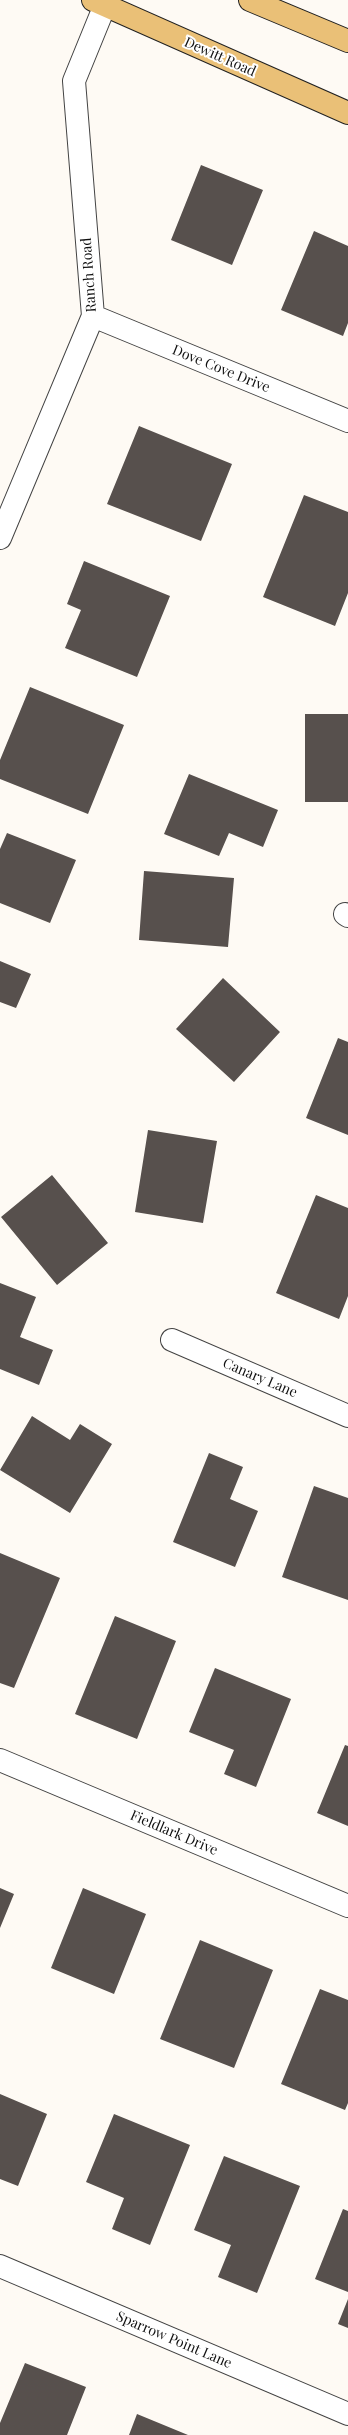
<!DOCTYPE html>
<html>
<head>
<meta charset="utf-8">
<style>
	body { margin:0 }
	canvas { display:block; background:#fefaf4 }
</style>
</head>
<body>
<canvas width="348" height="2435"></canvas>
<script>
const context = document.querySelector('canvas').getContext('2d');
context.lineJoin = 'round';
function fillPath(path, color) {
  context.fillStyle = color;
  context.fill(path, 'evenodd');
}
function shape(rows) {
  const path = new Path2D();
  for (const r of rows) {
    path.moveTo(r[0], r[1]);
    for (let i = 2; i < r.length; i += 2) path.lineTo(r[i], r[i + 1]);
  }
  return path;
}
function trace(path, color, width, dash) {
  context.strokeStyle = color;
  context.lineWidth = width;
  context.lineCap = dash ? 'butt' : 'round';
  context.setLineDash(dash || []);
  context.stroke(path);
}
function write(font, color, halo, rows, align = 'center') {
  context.font = font + ' "Playfair Display",serif';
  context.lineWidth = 4;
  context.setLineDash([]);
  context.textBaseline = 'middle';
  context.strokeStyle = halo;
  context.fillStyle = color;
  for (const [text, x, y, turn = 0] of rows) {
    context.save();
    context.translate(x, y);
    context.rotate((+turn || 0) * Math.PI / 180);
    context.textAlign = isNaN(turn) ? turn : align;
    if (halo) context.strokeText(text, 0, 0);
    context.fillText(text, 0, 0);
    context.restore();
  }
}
const building = shape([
	[201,165,263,190,232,265,171,240],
	[314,231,348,246,348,323,343,336,281,310],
	[139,426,232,464,201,541,107,504],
	[304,495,348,512,348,593,335,626,263,597],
	[84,561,170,596,137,677,65,648,81,610,67,604],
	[30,687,124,725,88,814,0,779,0,760],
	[305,714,348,714,348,802,305,802],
	[189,774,278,810,263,847,229,833,219,856,164,834],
	[7,833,76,860,50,923,0,903,0,849],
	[144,871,234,878,228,947,139,940],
	[0,961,31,974,16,1008,0,1002],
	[223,978,280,1032,234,1082,176,1029],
	[338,1038,348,1042,348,1135,306,1118],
	[148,1130,217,1141,203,1223,135,1212],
	[52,1175,108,1243,57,1285,1,1217],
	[316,1195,348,1208,348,1296,339,1319,276,1293],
	[0,1283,36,1297,20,1337,53,1350,39,1385,0,1369],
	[32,1416,70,1440,80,1424,112,1444,70,1513,0,1470],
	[209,1453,243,1467,230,1499,258,1511,235,1567,173,1542],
	[314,1486,348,1498,348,1600,282,1577],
	[0,1553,60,1578,14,1688,0,1683],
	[115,1616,176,1641,137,1739,75,1714],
	[215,1668,291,1699,256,1787,224,1774,234,1750,189,1732],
	[345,1745,348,1746,348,1826,317,1813],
	[0,1888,14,1894,0,1928],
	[83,1888,146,1914,114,1994,51,1968],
	[200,1940,273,1970,234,2068,160,2039],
	[320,1989,348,2000,348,2103,345,2110,281,2084],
	[0,2094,47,2114,18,2186,0,2179],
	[114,2114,190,2145,150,2245,112,2229,124,2198,86,2182],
	[224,2156,300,2186,257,2293,218,2277,231,2245,194,2230],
	[343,2209,348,2211,348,2292,315,2279],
	[348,2299,348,2328,338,2324],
	[25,2363,86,2387,67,2435,0,2435,0,2423],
	[137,2414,188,2435,129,2435]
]);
const minor = shape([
	[93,316,348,421],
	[0,538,93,316,74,81,105,5],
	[345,914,348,916],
	[172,1340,348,1416],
	[0,1760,348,1906],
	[0,2266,348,2414]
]);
const major = shape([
	[93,0,348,113],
	[250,0,348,41]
]);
const streetNames = [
	["Dewitt Road",220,57,24],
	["Ranch Road",89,275,-94],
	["Dove Cove Drive",221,369,22],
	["Canary Lane",260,1378,23],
	["Fieldlark Drive",174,1833,23],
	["Sparrow Point Lane",174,2340,23]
];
fillPath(building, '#57504d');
trace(minor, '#434343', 24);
trace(major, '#212121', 24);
trace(minor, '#fff', 22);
trace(major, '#eac077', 22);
write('14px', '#101010', '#fff', streetNames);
</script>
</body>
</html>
